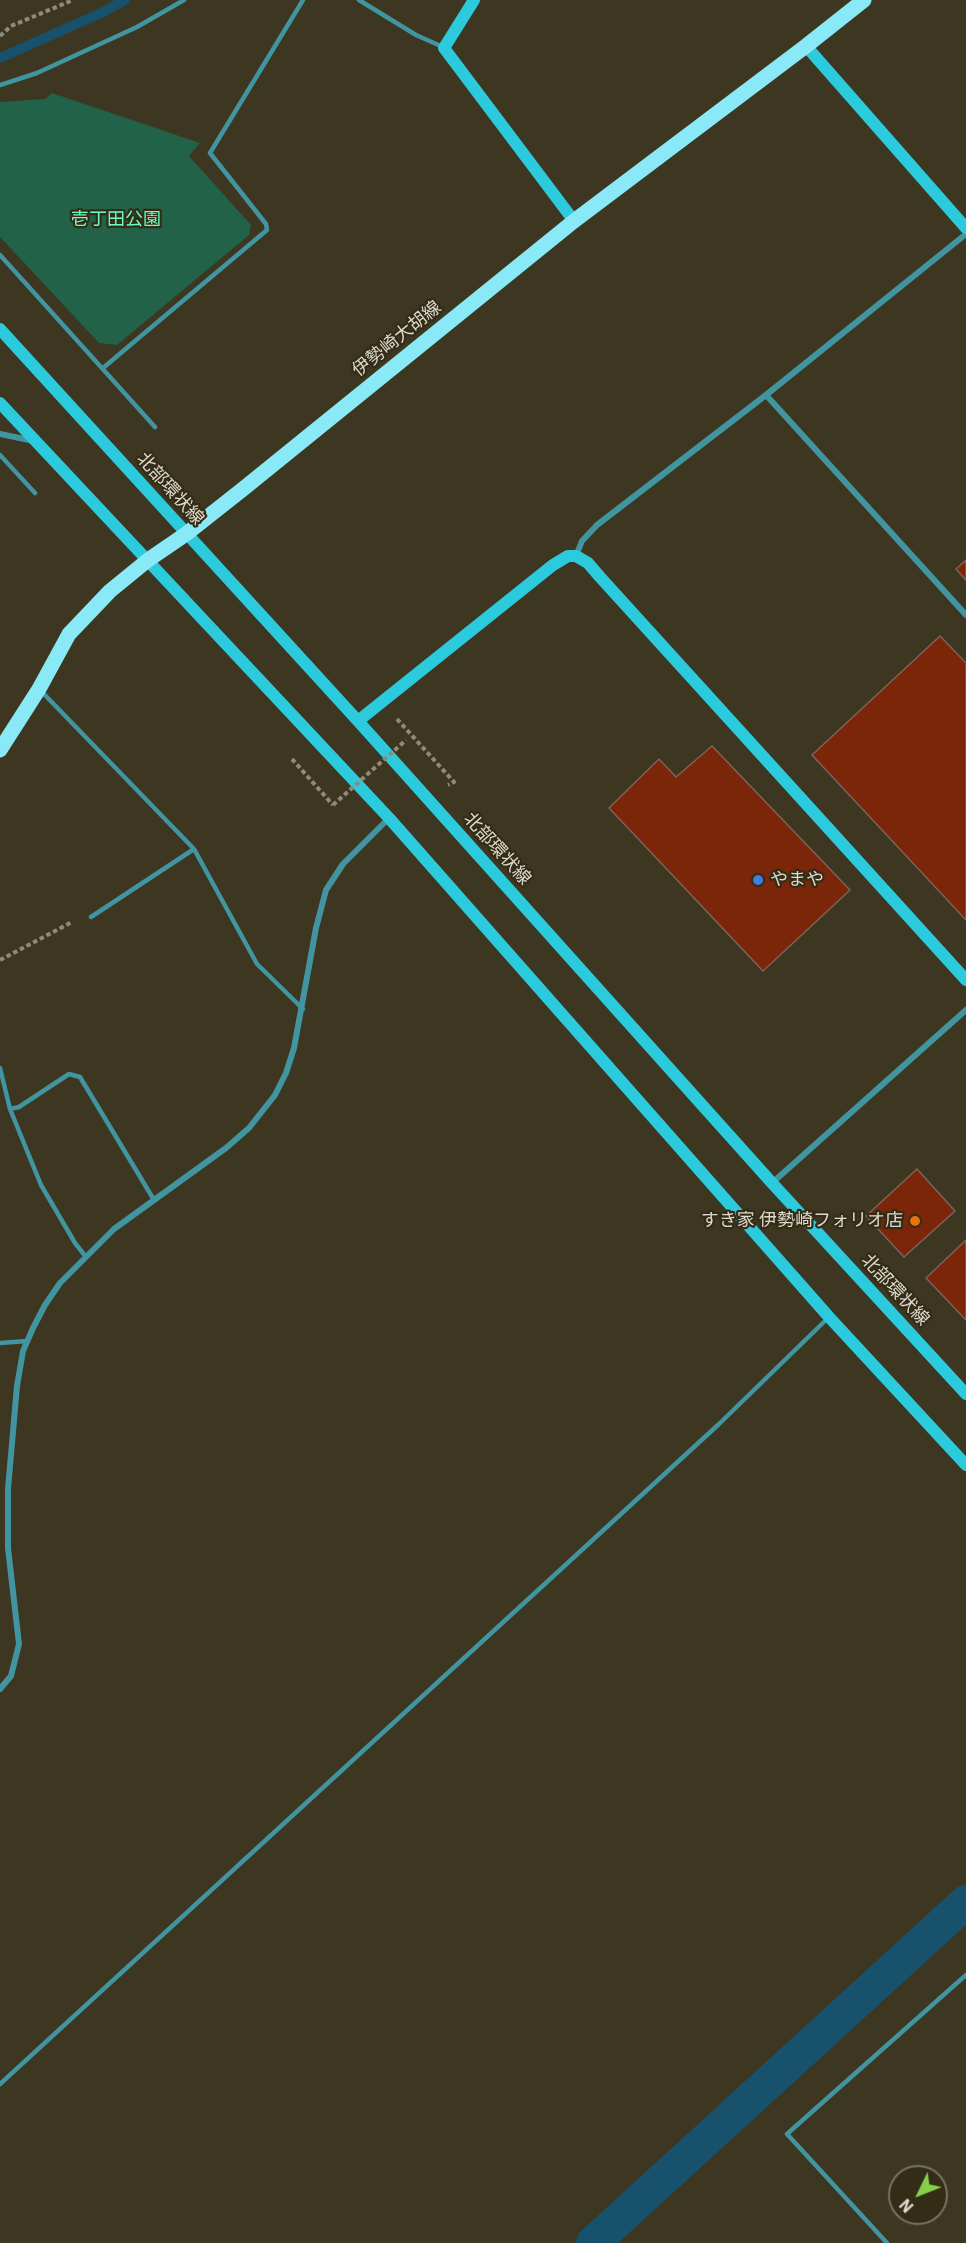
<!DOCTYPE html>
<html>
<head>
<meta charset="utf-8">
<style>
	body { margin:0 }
	#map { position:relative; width:966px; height:2243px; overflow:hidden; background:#3d3621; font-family:"IBM Plex Sans",sans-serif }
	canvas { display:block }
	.north { position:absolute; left:888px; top:2165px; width:60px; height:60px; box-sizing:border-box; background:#332c17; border:2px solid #77715f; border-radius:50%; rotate:227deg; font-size:16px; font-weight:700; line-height:24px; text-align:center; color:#ddd9cc }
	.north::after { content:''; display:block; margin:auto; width:21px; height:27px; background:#87cf4a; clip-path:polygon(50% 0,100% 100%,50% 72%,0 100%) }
</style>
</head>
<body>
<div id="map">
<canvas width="966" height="2243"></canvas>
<div class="north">N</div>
</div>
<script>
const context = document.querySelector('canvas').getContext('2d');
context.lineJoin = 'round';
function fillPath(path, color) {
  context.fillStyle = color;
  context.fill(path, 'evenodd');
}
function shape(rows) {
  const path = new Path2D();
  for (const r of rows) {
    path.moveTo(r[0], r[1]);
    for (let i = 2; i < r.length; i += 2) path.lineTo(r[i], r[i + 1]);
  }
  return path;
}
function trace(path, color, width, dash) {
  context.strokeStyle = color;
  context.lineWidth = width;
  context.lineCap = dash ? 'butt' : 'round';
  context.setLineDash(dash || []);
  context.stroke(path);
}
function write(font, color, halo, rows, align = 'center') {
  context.font = font + ' "IBM Plex Sans","Noto Sans JP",sans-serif';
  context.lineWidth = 4.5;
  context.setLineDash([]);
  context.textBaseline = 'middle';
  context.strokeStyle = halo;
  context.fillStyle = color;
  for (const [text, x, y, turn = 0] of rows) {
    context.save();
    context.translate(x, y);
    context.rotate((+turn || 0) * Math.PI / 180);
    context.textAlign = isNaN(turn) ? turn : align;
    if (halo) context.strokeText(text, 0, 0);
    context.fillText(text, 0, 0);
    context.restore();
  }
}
const green = shape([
	[52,93,200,143,189,156,251,225,249,235,117,345,99,343,0,237,0,102,45,99]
]);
const stream = shape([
	[0,58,101,13,125,0]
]);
const canal = shape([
	[593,2243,966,1902]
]);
const building = shape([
	[966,560,966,580,956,569,966,560],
	[940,636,966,663,966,920,812,755,940,636],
	[712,746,850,890,763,971,609,808,659,759,676,777,712,746],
	[917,1169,955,1211,904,1257,866,1216,917,1169],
	[966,1240,966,1320,926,1278,966,1240]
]);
const path = shape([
	[0,36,11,26,73,0],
	[397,719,454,782,448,785],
	[292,759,333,805],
	[0,960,72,922]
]);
const lane = shape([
	[359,0,416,35,443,47],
	[0,85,37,73,137,27,184,0],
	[0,255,155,427],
	[103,368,267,230,266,224,210,153,303,0],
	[0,455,35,493],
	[42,692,194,849,257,964,303,1009],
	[91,917,194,849],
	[0,1068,10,1109],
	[86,1257,75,1243,41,1185,10,1109,19,1107,69,1074,80,1077,154,1200],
	[0,1343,27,1341],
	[0,2084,719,1424,828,1318],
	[887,2243,787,2134,966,1975]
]);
const street = shape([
	[766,395,966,615],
	[0,434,34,441],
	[576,556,582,541,597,525,766,395,966,234],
	[772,1183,966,1010],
	[0,1689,11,1676,19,1644,8,1548,8,1489,17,1386,23,1351,33,1328,45,1305,60,1283,114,1229,226,1148,249,1128,275,1095,286,1073,294,1048,316,928,326,890,343,864,389,818]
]);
const secondary = shape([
	[474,0,444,48,574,221],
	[806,46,966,228],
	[0,329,358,721,772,1183,966,1394],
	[0,403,389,818,829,1317,966,1465],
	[358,721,553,565,568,556,576,556,588,563,600,577,966,980]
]);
const primary = shape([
	[0,750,39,689,69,634,110,591,148,560,186,534,243,489,574,221,806,46,864,0]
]);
const pathBridge = shape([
	[333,805,406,740]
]);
const markers = [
	[758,880,6,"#3f7fe0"],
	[915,1221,6,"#e8710a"]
];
const parkNames = [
	["壱丁田公園",116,220]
];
const streetNames = [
	["伊勢崎大胡線",397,339,-39],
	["北部環状線",170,489,48],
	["北部環状線",497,849,48],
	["北部環状線",895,1290,47]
];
const poiNames = [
	["やまや",770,880],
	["すき家 伊勢崎フォリオ店",903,1221,"right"]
];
fillPath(green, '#216249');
trace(stream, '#17516c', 10);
trace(canal, '#17516c', 34);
fillPath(building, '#7b2609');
trace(building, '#7d635c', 1.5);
trace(path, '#908a79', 4, [4.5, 3]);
trace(lane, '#4195a0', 4.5);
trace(street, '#4195a0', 6);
trace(secondary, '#2ccadd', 12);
trace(primary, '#89e9f7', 15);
trace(pathBridge, '#908a79', 4, [4.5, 3]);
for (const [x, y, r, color] of markers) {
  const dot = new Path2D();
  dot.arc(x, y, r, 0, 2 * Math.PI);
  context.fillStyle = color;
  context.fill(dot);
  trace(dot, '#332c17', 2);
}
write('18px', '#69fec3', '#332c17', parkNames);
write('18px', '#ddd9cc', '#332c17', streetNames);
write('18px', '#ddd9cc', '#332c17', poiNames, 'left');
</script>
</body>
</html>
